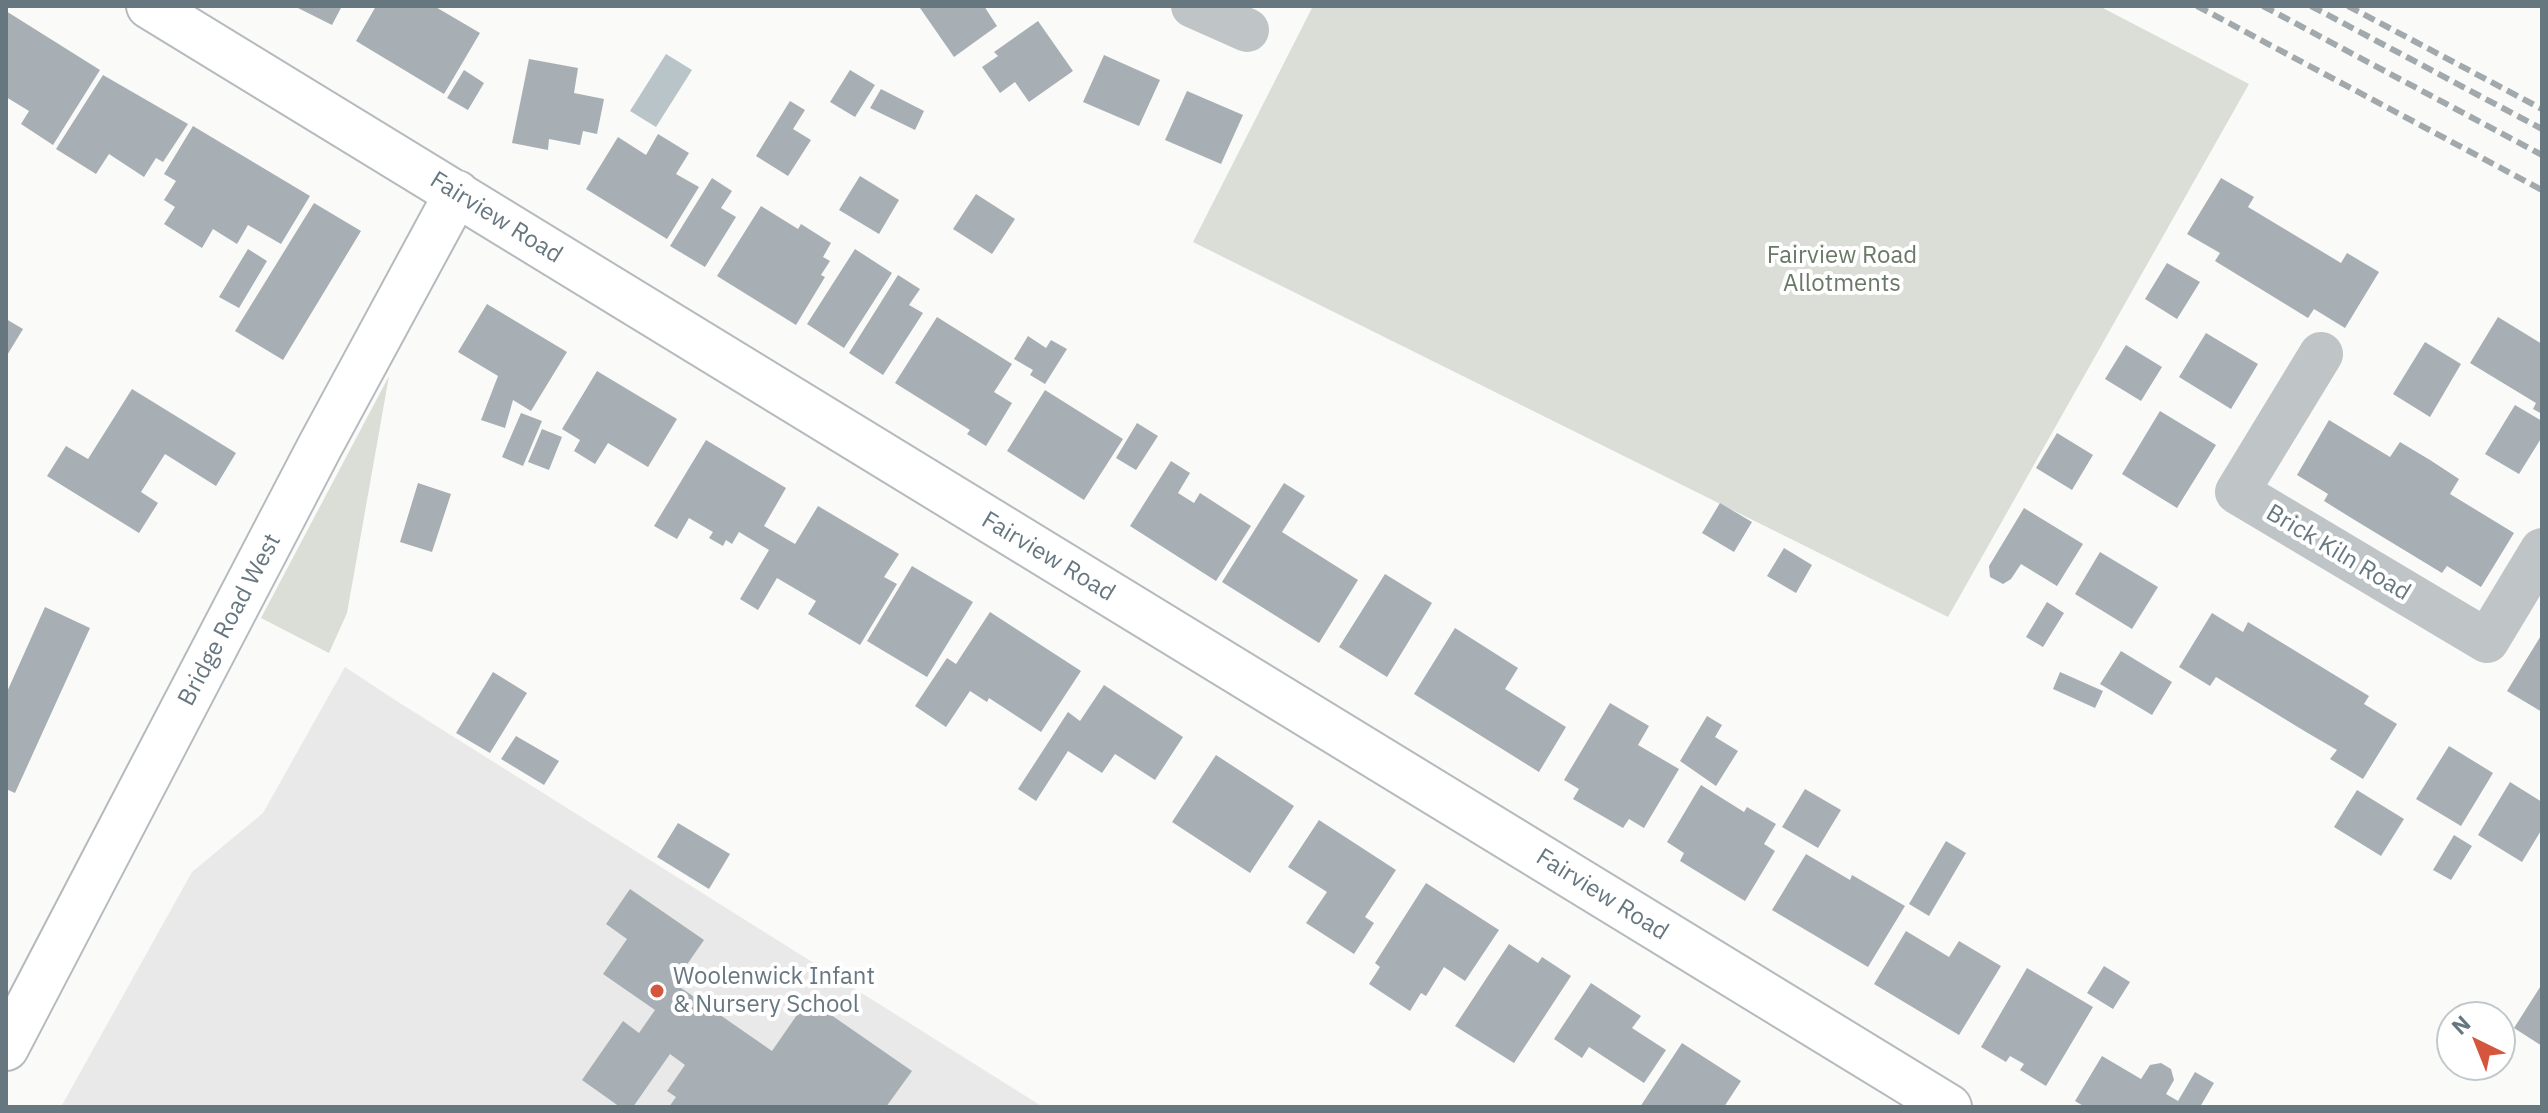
<!DOCTYPE html>
<html>
<head>
<meta charset="utf-8">
<style>
	body { margin:0 }
	#map { position:relative; width:2548px; height:1113px; overflow:hidden; background:#fafaf8; font-family:"IBM Plex Sans",sans-serif }
	canvas { display:block }
	.frame { position:absolute; inset:0; border:8px solid #677780; pointer-events:none }
	.north { position:absolute; left:2436px; top:1001px; width:80px; height:80px; box-sizing:border-box; background:#fff; border:2px solid #c2c9cc; border-radius:50%; rotate:317deg; font-size:22px; font-weight:700; line-height:32px; text-align:center; color:#677780 }
	.north::after { content:''; display:block; margin:auto; width:28px; height:36px; background:#d4563d; clip-path:polygon(50% 0,100% 100%,50% 72%,0 100%) }
</style>
</head>
<body>
<div id="map">
<canvas width="2548" height="1113"></canvas>
<div class="frame"></div>
<div class="north">N</div>
</div>
<script>
const context = document.querySelector('canvas').getContext('2d');
context.lineJoin = 'round';
function fillPath(path, color) {
  context.fillStyle = color;
  context.fill(path, 'evenodd');
}
function shape(rows) {
  const path = new Path2D();
  for (const r of rows) {
    path.moveTo(r[0], r[1]);
    for (let i = 2; i < r.length; i += 2) path.lineTo(r[i], r[i + 1]);
  }
  return path;
}
function trace(path, color, width, dash) {
  context.strokeStyle = color;
  context.lineWidth = width;
  context.lineCap = dash ? 'butt' : 'round';
  context.setLineDash(dash || []);
  context.stroke(path);
}
function write(font, color, halo, rows, align = 'center') {
  context.font = font + ' "IBM Plex Sans",sans-serif';
  context.lineWidth = 8;
  context.setLineDash([]);
  context.textBaseline = 'middle';
  context.strokeStyle = halo;
  context.fillStyle = color;
  for (const [text, x, y, turn = 0] of rows) {
    context.save();
    context.translate(x, y);
    context.rotate((+turn || 0) * Math.PI / 180);
    context.textAlign = isNaN(turn) ? turn : align;
    if (halo) context.strokeText(text, 0, 0);
    context.fillText(text, 0, 0);
    context.restore();
  }
}
const built = shape([
	[345,667,395,700,1043,1107,61,1107,192,872,263,813]
]);
const green = shape([
	[1313,6,2099,6,2249,84,1948,617,1193,242],
	[389,376,347,613,329,653,261,618]
]);
const water = shape([
	[666,54,692,70,656,127,630,111]
]);
const building = shape([
	[294,6,342,6,332,25],
	[376,6,434,6,480,33,444,94,356,41],
	[923,6,984,6,997,26,954,57,920,8],
	[6,11,100,70,53,145,21,124,29,111,6,97],
	[1038,21,1073,71,1029,102,1015,82,1000,93,982,67,998,56,994,52],
	[1104,55,1160,80,1139,126,1083,102],
	[529,59,578,68,574,93,604,99,597,134,583,131,580,145,549,139,548,150,512,143],
	[464,70,484,83,468,110,447,98],
	[850,70,875,85,855,117,830,102],
	[103,75,188,124,163,162,156,158,144,177,109,154,96,174,56,149],
	[881,89,924,111,915,130,870,108],
	[1187,91,1243,115,1221,164,1165,140],
	[790,101,805,110,793,129,811,140,788,176,756,156],
	[193,126,310,196,281,244,248,225,237,244,213,229,202,248,164,224,175,207,164,200,176,181,164,174],
	[658,134,689,153,676,174,699,187,667,239,586,189,618,137,646,155],
	[860,176,899,200,879,234,839,210],
	[712,178,732,191,721,208,736,217,705,267,670,246],
	[2221,178,2254,197,2248,207,2341,263,2347,253,2379,272,2345,328,2314,309,2308,318,2215,261,2220,253,2187,234],
	[976,194,1015,219,992,254,953,229],
	[314,203,361,231,283,360,235,331],
	[761,206,798,229,801,224,831,243,823,257,830,261,821,275,825,277,796,325,717,276],
	[248,249,267,261,239,308,219,297],
	[855,249,892,273,844,348,807,324],
	[2167,263,2200,282,2177,319,2145,299],
	[898,275,920,289,909,305,923,313,883,375,849,353],
	[487,304,567,352,531,411,513,400,505,428,481,420,498,376,458,352],
	[937,317,1012,364,994,392,1012,403,986,446,967,434,970,430,895,383],
	[2498,317,2542,344,2542,414,2533,409,2536,403,2470,363],
	[6,319,23,329,6,357],
	[2206,333,2258,364,2231,409,2179,377],
	[1028,336,1046,348,1051,340,1067,349,1045,384,1030,375,1033,370,1014,359],
	[2425,342,2461,364,2430,417,2393,394],
	[2126,345,2162,367,2141,401,2105,379],
	[597,371,677,419,648,467,608,443,595,464,574,451,580,440,562,429],
	[132,389,236,453,216,486,165,454,141,492,158,503,139,533,47,476,66,446,88,459],
	[1045,390,1123,439,1084,500,1007,451],
	[2515,405,2542,421,2542,437,2519,474,2485,454],
	[2160,411,2216,445,2177,508,2122,474],
	[521,413,542,421,523,466,502,457],
	[2329,420,2390,457,2400,442,2430,460,2459,479,2450,494,2514,533,2481,587,2447,566,2442,573,2353,519,2324,501,2328,494,2297,475],
	[1137,423,1158,436,1136,470,1116,458],
	[542,429,562,437,549,470,528,462],
	[2057,433,2093,455,2072,490,2036,468],
	[706,440,786,488,764,526,795,544,818,506,899,554,884,577,897,584,860,645,808,614,816,601,777,578,758,610,740,599,769,550,739,532,732,544,726,540,723,546,709,538,713,532,689,518,677,539,654,526],
	[1171,461,1190,473,1178,493,1194,503,1200,493,1251,526,1216,581,1130,526],
	[418,483,451,494,432,552,400,542],
	[1284,483,1305,496,1282,532,1358,580,1319,643,1222,582],
	[1720,503,1752,522,1734,552,1702,533],
	[2024,508,2083,544,2057,586,2021,564,2011,579,2003,584,1990,577,1989,566],
	[1784,548,1812,565,1796,593,1767,576],
	[2100,552,2158,587,2132,629,2075,594],
	[912,566,973,602,927,677,867,641],
	[1385,574,1432,603,1387,677,1339,647],
	[2047,602,2064,613,2043,647,2026,637],
	[45,607,90,628,15,793,6,789,6,694],
	[990,612,1081,671,1041,732,989,698,987,702,970,691,946,727,915,706,947,658,956,664],
	[2212,613,2243,632,2248,622,2369,696,2364,704,2397,724,2363,779,2330,759,2337,750,2306,732,2216,677,2210,686,2179,667],
	[1455,628,1518,668,1505,689,1566,727,1539,772,1414,694],
	[2542,634,2542,712,2507,691],
	[2121,651,2172,682,2152,715,2100,684],
	[493,672,527,693,490,753,456,733],
	[2060,672,2103,691,2095,708,2053,689],
	[1104,685,1183,737,1155,780,1115,754,1102,773,1068,751,1036,801,1018,789,1068,712,1080,721],
	[1610,703,1649,726,1638,745,1679,769,1644,828,1629,819,1623,828,1573,799,1579,789,1564,780],
	[1707,716,1722,725,1715,737,1738,751,1716,786,1680,761],
	[516,736,559,761,544,785,501,759],
	[2449,746,2493,773,2461,826,2416,799],
	[1216,755,1294,806,1250,873,1172,822],
	[2510,782,2542,802,2542,829,2522,862,2478,835],
	[1701,785,1744,812,1747,807,1776,824,1764,844,1775,851,1745,901,1680,861,1684,853,1667,842],
	[1805,789,1841,810,1818,848,1782,827],
	[2357,790,2404,819,2381,856,2334,827],
	[1319,820,1396,870,1365,917,1374,923,1354,954,1306,923,1327,892,1288,867],
	[678,823,730,854,709,889,657,857],
	[2454,835,2472,846,2451,880,2433,870],
	[1946,841,1966,853,1929,916,1909,904],
	[1806,854,1850,880,1852,875,1905,906,1868,967,1772,910],
	[1426,883,1499,930,1465,981,1444,967,1426,996,1421,993,1410,1011,1369,984,1380,967,1375,963],
	[630,889,704,940,674,983,772,1051,808,999,912,1071,886,1107,669,1107,676,1097,667,1091,685,1065,670,1054,633,1107,620,1107,582,1080,623,1021,639,1033,655,1010,603,974,627,939,606,924],
	[1906,931,1949,957,1959,941,2001,966,1959,1035,1874,984],
	[1509,944,1538,963,1542,957,1571,976,1514,1063,1455,1026],
	[2104,966,2130,982,2113,1009,2087,993],
	[2027,968,2093,1007,2046,1086,2020,1070,2024,1064,2010,1056,2006,1062,1981,1047],
	[1591,983,1641,1016,1632,1028,1666,1050,1644,1083,1589,1047,1582,1058,1554,1039],
	[2542,984,2542,1046,2514,1028],
	[1682,1043,1741,1081,1724,1107,1640,1107],
	[2102,1056,2141,1079,2150,1065,2161,1063,2171,1069,2174,1080,2166,1094,2178,1101,2195,1072,2214,1083,2200,1107,2085,1107,2075,1101]
]);
const street = shape([
	[1193,6,1247,30],
	[2321,354,2237,492,2487,641,2542,550]
]);
const secondary = shape([
	[149,6,1949,1107],
	[6,1048,319,448,457,193]
]);
const rail = shape([
	[2197,6,2542,190],
	[2263,6,2542,155],
	[2311,6,2542,129],
	[2348,6,2542,109]
]);
const markers = [
	[657,991,8,"#d4563d"]
];
const streetNames = [
	["Fairview Road",496,218,32],
	["Brick Kiln Road",2338,553,31],
	["Fairview Road",1048,557,31],
	["Bridge Road West",230,620,-62],
	["Fairview Road",1602,895,32]
];
const parkNames = [
	["Fairview Road",1842,256],
	["Allotments",1842,284]
];
const poiNames = [
	["Woolenwick Infant",673,977],
	["& Nursery School",673,1005]
];
fillPath(built, '#e8e9e8');
fillPath(green, '#daded7');
fillPath(water, '#b9c4c8');
fillPath(building, '#a7afb4');
trace(secondary, '#b4babe', 48);
trace(street, '#bfc4c7', 44);
trace(secondary, '#fff', 44);
trace(rail, '#a2a9ad', 6, [12, 6]);
for (const [x, y, r, color] of markers) {
  const dot = new Path2D();
  dot.arc(x, y, r, 0, 2 * Math.PI);
  context.fillStyle = color;
  context.fill(dot);
  trace(dot, '#fff', 3);
}
write('24px', '#677780', '#fff', streetNames);
write('24px', '#6a7966', '#fff', parkNames);
write('24px', '#677780', '#fff', poiNames, 'left');
</script>
</body>
</html>
